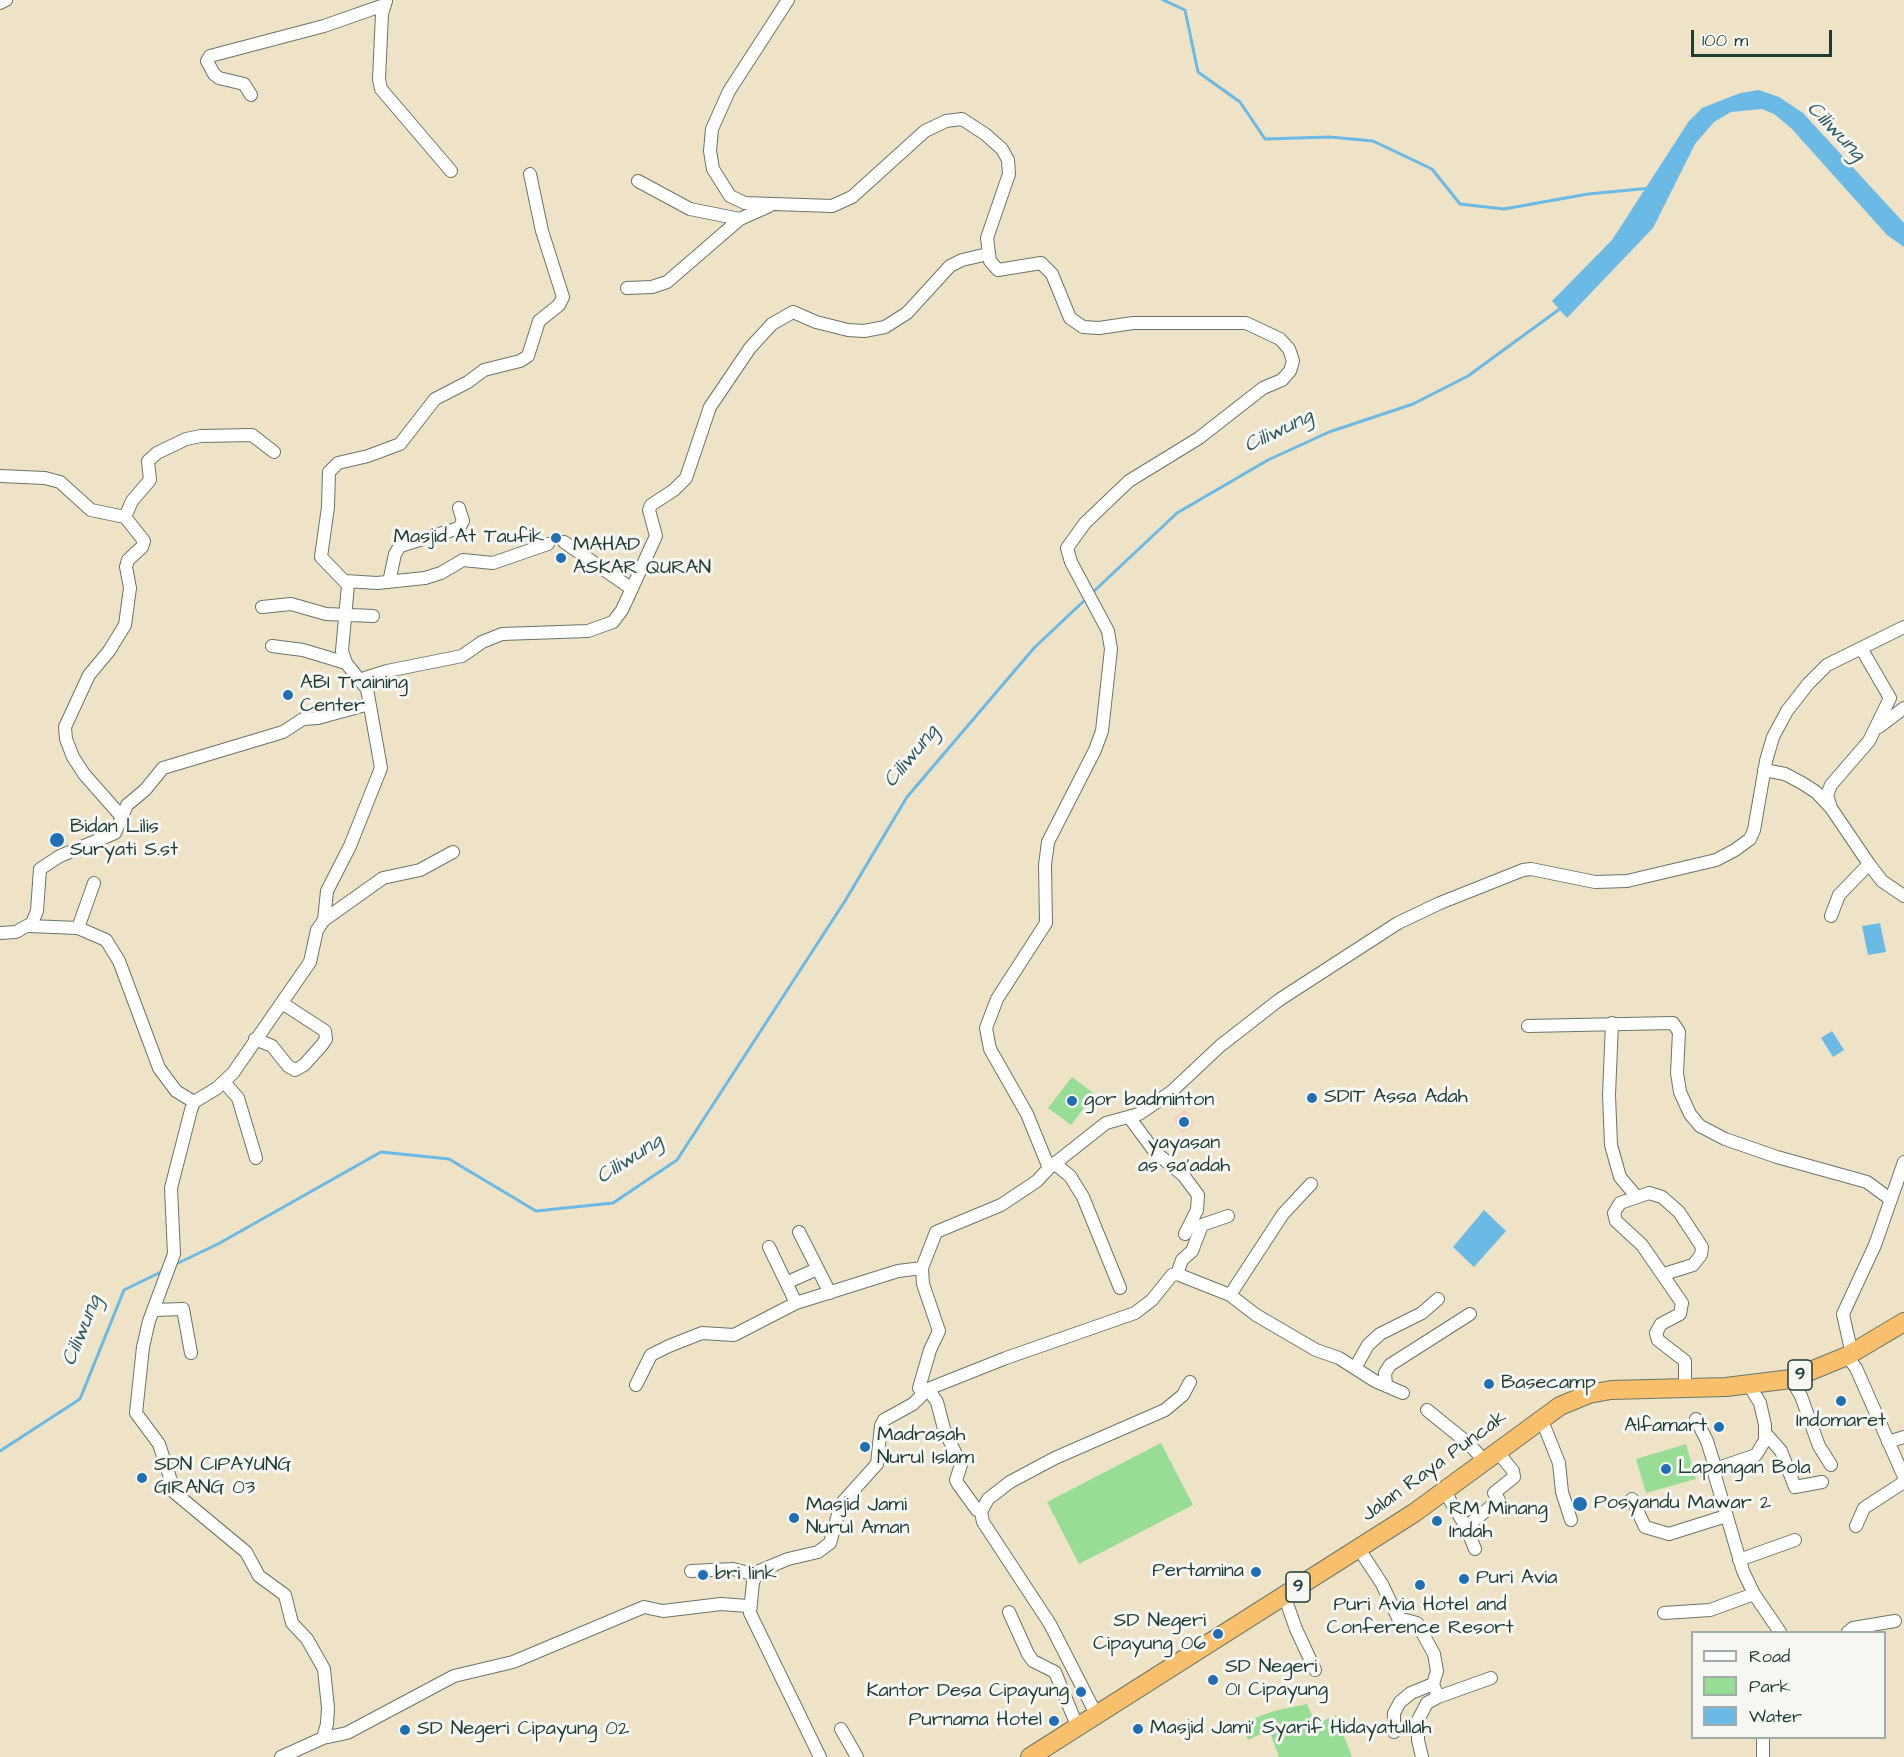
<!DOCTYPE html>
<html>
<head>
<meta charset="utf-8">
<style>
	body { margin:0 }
	#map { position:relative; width:1904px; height:1757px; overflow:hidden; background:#efe3c7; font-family:"Architects Daughter",sans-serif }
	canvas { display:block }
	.legend { position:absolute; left:1691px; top:1631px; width:195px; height:108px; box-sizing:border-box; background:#f6f6f2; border:2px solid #a0aca6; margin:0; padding:8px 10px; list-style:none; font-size:18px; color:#1f3d34 }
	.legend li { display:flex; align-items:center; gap:12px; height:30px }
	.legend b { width:30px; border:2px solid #a0aca6 }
	.scale { position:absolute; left:1691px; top:30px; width:141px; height:27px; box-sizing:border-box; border:3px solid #1f3d34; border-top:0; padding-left:8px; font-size:18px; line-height:21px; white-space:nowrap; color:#1f3d34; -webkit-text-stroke:4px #f6f6f2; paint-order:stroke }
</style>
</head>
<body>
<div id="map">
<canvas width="1904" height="1757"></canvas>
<ul class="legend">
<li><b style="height:8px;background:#fff"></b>Road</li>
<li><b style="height:16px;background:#98dd96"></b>Park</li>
<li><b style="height:16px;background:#6bb9e5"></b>Water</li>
</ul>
<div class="scale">100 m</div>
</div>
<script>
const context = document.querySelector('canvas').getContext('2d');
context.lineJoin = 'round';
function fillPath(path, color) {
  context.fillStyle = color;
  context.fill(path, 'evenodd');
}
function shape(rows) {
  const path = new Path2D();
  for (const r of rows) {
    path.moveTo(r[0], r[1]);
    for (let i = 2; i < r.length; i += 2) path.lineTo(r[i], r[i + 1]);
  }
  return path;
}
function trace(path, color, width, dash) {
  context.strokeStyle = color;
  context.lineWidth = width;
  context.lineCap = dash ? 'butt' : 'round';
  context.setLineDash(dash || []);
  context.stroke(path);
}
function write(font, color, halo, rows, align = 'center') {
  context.font = font + ' "Architects Daughter",sans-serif';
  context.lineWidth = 6;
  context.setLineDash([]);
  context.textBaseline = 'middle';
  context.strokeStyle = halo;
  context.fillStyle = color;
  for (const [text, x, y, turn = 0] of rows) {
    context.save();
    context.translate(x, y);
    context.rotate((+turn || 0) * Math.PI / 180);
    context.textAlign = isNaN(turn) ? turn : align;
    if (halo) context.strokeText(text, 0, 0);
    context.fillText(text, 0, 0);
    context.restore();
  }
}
const built = shape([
	[1185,1109,1195,1124,1182,1134,1173,1119]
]);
const green = shape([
	[1072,1077,1095,1094,1071,1125,1048,1108],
	[1161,1443,1193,1505,1079,1564,1047,1502],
	[1686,1444,1696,1479,1646,1493,1636,1459],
	[1307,1704,1316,1724,1336,1715,1352,1757,1279,1757,1269,1730,1248,1740,1241,1723,1274,1711]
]);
const water = shape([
	[1759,90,1779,97,1803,113,1904,223,1904,247,1887,235,1791,128,1774,114,1762,109,1731,112,1714,122,1695,144,1653,228,1567,318,1552,301,1612,240,1689,121,1702,108,1740,93],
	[1880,923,1886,952,1868,955,1862,926],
	[1832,1031,1844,1050,1833,1057,1821,1038],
	[1484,1210,1506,1231,1474,1267,1453,1247]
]);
const stream = shape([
	[1163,0,1185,10,1198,72,1240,102,1265,139,1330,137,1373,141,1432,169,1460,204,1504,209,1588,194,1651,188],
	[1092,593,1177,513,1268,460,1329,432,1413,404,1468,376,1561,308],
	[174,1265,218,1244,381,1152,449,1159,536,1211,613,1203,677,1160,845,901,907,797,1034,648,1087,598],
	[0,1451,80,1399,124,1290,163,1271]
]);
const minor = shape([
	[788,0,729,91,712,129,710,151,713,169,730,196,745,203,832,206,852,197,925,131,946,121,962,119,985,134,1002,149,1008,160,1009,174,987,238,990,261,998,270,1041,263,1052,274,1070,318,1083,327,1099,328,1133,323,1246,323,1280,339,1289,349,1293,361,1290,371,1282,380,1263,388,1199,438,1129,481,1085,523,1067,548,1071,562,1108,631,1111,649,1102,731,1095,750,1048,842,1045,865,1046,923,997,999,986,1028,990,1049,1027,1114,1049,1168,1037,1181,1001,1205,936,1232,922,1268,923,1284,939,1331,930,1350,919,1388,928,1389,913,1404,884,1420,881,1426,877,1464,841,1504,830,1543,818,1552,788,1559,759,1571,753,1582,750,1613,820,1757],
	[386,1,382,14,379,79,381,89,451,171],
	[0,3,6,0],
	[251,95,244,84,219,78,214,74,207,61,210,56,324,26,384,5],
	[638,181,690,209,740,219],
	[627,288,652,287,667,282,740,219,769,206],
	[0,476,45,478,60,482,91,510,125,517,144,541,142,547,128,560,126,567,130,588,125,625,109,651,89,675,65,727,66,739,73,757,84,774,121,816],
	[125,517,132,501,150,480,148,461,157,453,186,439,201,436,252,435,274,452],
	[564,542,632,589],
	[346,581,377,583,425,578,441,573,463,560,493,563,548,544],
	[389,582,395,554,400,546,459,528,463,521,459,508],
	[262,607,291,604,326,614,373,616],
	[272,646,303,650,346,663],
	[1861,648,1890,698,1869,741,1831,785,1827,795,1831,808,1869,864,1882,881,1904,896],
	[363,683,365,678,387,671,462,656,482,642,502,634,588,631,613,622,622,610,656,536,649,510,651,505,674,490,686,478,710,407,750,348,772,324,793,312,816,322,848,330,864,331,885,327,907,313,950,266,962,260,988,254],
	[1879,727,1904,708],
	[1764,770,1785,774,1802,783,1816,792,1830,807],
	[1831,916,1839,895,1869,864],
	[324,920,383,878,420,870,453,852],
	[29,926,78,928,106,940,119,961,159,1068,176,1091,194,1102],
	[78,928,94,883],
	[0,933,16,932,32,923,37,911,40,869,60,856,115,833,127,805,145,790,163,768,283,732,303,719,318,718,369,704],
	[1612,1023,1609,1095,1611,1145,1620,1177,1636,1196],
	[1528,1026,1673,1023,1679,1032,1677,1073,1680,1092,1690,1114,1700,1126,1725,1139,1777,1157,1867,1182,1890,1199],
	[255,1039,272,1046,288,1066,295,1070,304,1065,322,1045,326,1039,325,1031,282,1003],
	[224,1082,238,1098,256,1158],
	[1129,1117,1155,1152,1183,1175,1198,1195,1197,1210,1185,1234],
	[1904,1162,1875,1245,1843,1314,1851,1350,1847,1356,1856,1368,1904,1477],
	[1054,1163,1070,1176,1083,1197,1120,1288],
	[1049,1168,1106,1123,1139,1114,1171,1092,1220,1046,1279,1000,1398,923,1440,903,1523,870,1531,869,1595,882,1627,881,1716,860,1735,850,1750,839,1754,830,1766,761,1773,737,1787,711,1808,684,1827,665,1904,627],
	[799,1232,830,1293],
	[769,1247,796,1303],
	[1177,1274,1230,1295,1256,1315,1316,1350,1339,1358,1375,1381,1403,1393],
	[1664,1274,1693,1265,1701,1255,1702,1247,1679,1212,1662,1197,1649,1193,1620,1203,1614,1213,1616,1221,1642,1245,1682,1303,1680,1314,1661,1324,1656,1333,1658,1340,1685,1361,1685,1389],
	[788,1282,817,1269],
	[1230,1295,1283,1214,1311,1184],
	[153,1310,183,1309,191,1353],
	[1355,1368,1368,1345,1380,1334,1422,1313,1438,1299],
	[1791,1379,1801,1396,1819,1446,1831,1465],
	[636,1385,651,1355,669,1346,702,1333,734,1335,796,1303,898,1271,922,1268],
	[1749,1385,1760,1403,1765,1425,1765,1440,1756,1455,1718,1468,1715,1476,1743,1571,1754,1594,1780,1632],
	[1386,1386,1385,1373,1390,1365,1470,1314],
	[1427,1410,1469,1444,1480,1456],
	[1541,1418,1559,1463,1562,1492,1571,1520],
	[1696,1419,1707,1441,1716,1470],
	[1766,1434,1781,1451,1795,1487,1822,1482],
	[1888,1442,1904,1437],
	[1445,1492,1466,1527,1475,1549],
	[1632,1499,1645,1527,1669,1534,1726,1516],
	[981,1512,977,1510,958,1484,956,1480,961,1465,944,1429,937,1402,928,1389,1006,1358,1135,1313,1152,1300,1172,1275,1177,1274,1182,1260,1192,1251,1202,1225,1228,1216],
	[1856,1526,1864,1508,1904,1482],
	[1466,1527,1499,1500,1494,1493,1514,1477,1513,1471,1497,1451],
	[1359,1549,1382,1584,1398,1618,1417,1623,1434,1654,1437,1671,1433,1684,1438,1697,1427,1703,1418,1720,1418,1740,1422,1757],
	[1739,1560,1795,1540],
	[691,1571,733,1569,756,1575],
	[1284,1595,1296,1629,1315,1670],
	[1009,1612,1028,1654,1033,1661,1055,1672,1078,1728],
	[1664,1613,1710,1610,1754,1594],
	[1848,1632,1853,1628,1895,1621],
	[1438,1697,1491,1678],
	[1097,1716,1050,1624,983,1522,981,1512,988,1499,1010,1482,1055,1458,1165,1410,1183,1395,1190,1382],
	[841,1729,857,1757],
	[1394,1732,1394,1713,1400,1702,1411,1693,1433,1684],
	[323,1738,347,1733,454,1676,513,1662,644,1607,663,1611,721,1604,748,1606],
	[281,1757,323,1738,327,1724,328,1708,324,1669,307,1639,292,1623,285,1595,259,1576,246,1552,175,1493,159,1444,136,1413,143,1347,149,1321,174,1254,171,1188,191,1110,194,1102,217,1088,233,1073,310,962,317,930,324,920,327,891,350,846,381,768,367,689,346,663,342,651,348,585,321,557,328,507,329,472,338,463,368,456,400,444,435,399,468,382,484,370,520,361,528,356,539,321,559,305,563,297,542,231,530,174],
	[1763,1757,1763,1738]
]);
const highway = shape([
	[1030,1757,1414,1513,1560,1406,1589,1394,1611,1390,1726,1387,1791,1379,1847,1356,1904,1322]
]);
const markers = [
	[556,538,6,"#1f6fb2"],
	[561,558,6,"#1f6fb2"],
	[288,695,6,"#1f6fb2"],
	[57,840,8,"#1f6fb2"],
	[1312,1098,6,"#1f6fb2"],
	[1072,1101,6,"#1f6fb2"],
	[1184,1122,6,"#1f6fb2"],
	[1489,1384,6,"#1f6fb2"],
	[1841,1401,6,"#1f6fb2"],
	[1719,1427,6,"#1f6fb2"],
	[865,1447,6,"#1f6fb2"],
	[1666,1469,6,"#1f6fb2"],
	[142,1478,6,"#1f6fb2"],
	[1580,1504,8,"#1f6fb2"],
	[794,1518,6,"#1f6fb2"],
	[1437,1521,6,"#1f6fb2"],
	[1256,1572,6,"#1f6fb2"],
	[703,1575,6,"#1f6fb2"],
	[1464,1579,6,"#1f6fb2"],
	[1420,1585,6,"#1f6fb2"],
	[1218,1634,6,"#1f6fb2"],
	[1213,1680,6,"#1f6fb2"],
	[1081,1692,6,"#1f6fb2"],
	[1054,1721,6,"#1f6fb2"],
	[1138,1729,6,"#1f6fb2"],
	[405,1730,6,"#1f6fb2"]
];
const shields = [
	[1800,1375,24],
	[1298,1587,24]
];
const shieldNames = [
	["9",1800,1375],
	["9",1298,1587]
];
const poiNames = [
	["Masjid At Taufik",544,538,"right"],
	["MAHAD",573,546],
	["ASKAR QURAN",573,569],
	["ABI Training",300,684],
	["Center",300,707],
	["Bidan Lilis",70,828],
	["Suryati S.st",70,851],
	["SDIT Assa Adah",1324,1098],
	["gor badminton",1084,1101],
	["yayasan",1184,1144,"center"],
	["as sa'adah",1184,1167,"center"],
	["Basecamp",1501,1384],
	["Indomaret",1841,1422,"center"],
	["Alfamart",1707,1427,"right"],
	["Madrasah",877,1436],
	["Nurul Islam",877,1459],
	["SDN CIPAYUNG",154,1466],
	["GIRANG 03",154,1489],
	["Lapangan Bola",1678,1469],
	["Posyandu Mawar 2",1594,1504],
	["Masjid Jami",806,1506],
	["Nurul Aman",806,1529],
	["RM Minang",1449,1510],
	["Indah",1449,1533],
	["Pertamina",1244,1572,"right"],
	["bri link",715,1575],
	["Puri Avia",1476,1579],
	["Puri Avia Hotel and",1420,1606,"center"],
	["Conference Resort",1420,1629,"center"],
	["SD Negeri",1206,1622,"right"],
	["Cipayung 06",1206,1645,"right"],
	["SD Negeri",1225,1668],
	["01 Cipayung",1225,1691],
	["Kantor Desa Cipayung",1069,1692,"right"],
	["Purnama Hotel",1042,1721,"right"],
	["Masjid Jami' Syarif Hidayatullah",1150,1729],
	["SD Negeri Cipayung 02",417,1730]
];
const streetNames = [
	["Jalan Raya Puncak",1435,1467,-36]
];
const waterNames = [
	["Ciliwung",1835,132,46],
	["Ciliwung",1279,432,-26],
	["Ciliwung",912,757,-51],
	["Ciliwung",630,1160,-33],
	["Ciliwung",83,1331,-68]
];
fillPath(built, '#f5d2c2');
fillPath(green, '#98dd96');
fillPath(water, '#6bb9e5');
trace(stream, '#6bb9e5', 3);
trace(minor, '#687767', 14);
trace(highway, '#687767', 20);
trace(minor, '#fff', 12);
trace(highway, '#f8bf6c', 18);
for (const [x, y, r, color] of markers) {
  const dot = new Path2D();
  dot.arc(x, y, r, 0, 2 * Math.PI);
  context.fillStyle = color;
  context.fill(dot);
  trace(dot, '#f6f6f2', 2);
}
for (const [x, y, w] of shields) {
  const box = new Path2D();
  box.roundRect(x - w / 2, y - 15, w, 30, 4.5);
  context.fillStyle = '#f6f6f2';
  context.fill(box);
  trace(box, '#1f3d34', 1.5);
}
write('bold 18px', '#1f3d34', null, shieldNames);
write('20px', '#1f3d34', '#f6f6f2', poiNames, 'left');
write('20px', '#1f3d34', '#f6f6f2', streetNames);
write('italic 21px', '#325c60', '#f6f6f2', waterNames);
</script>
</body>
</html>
